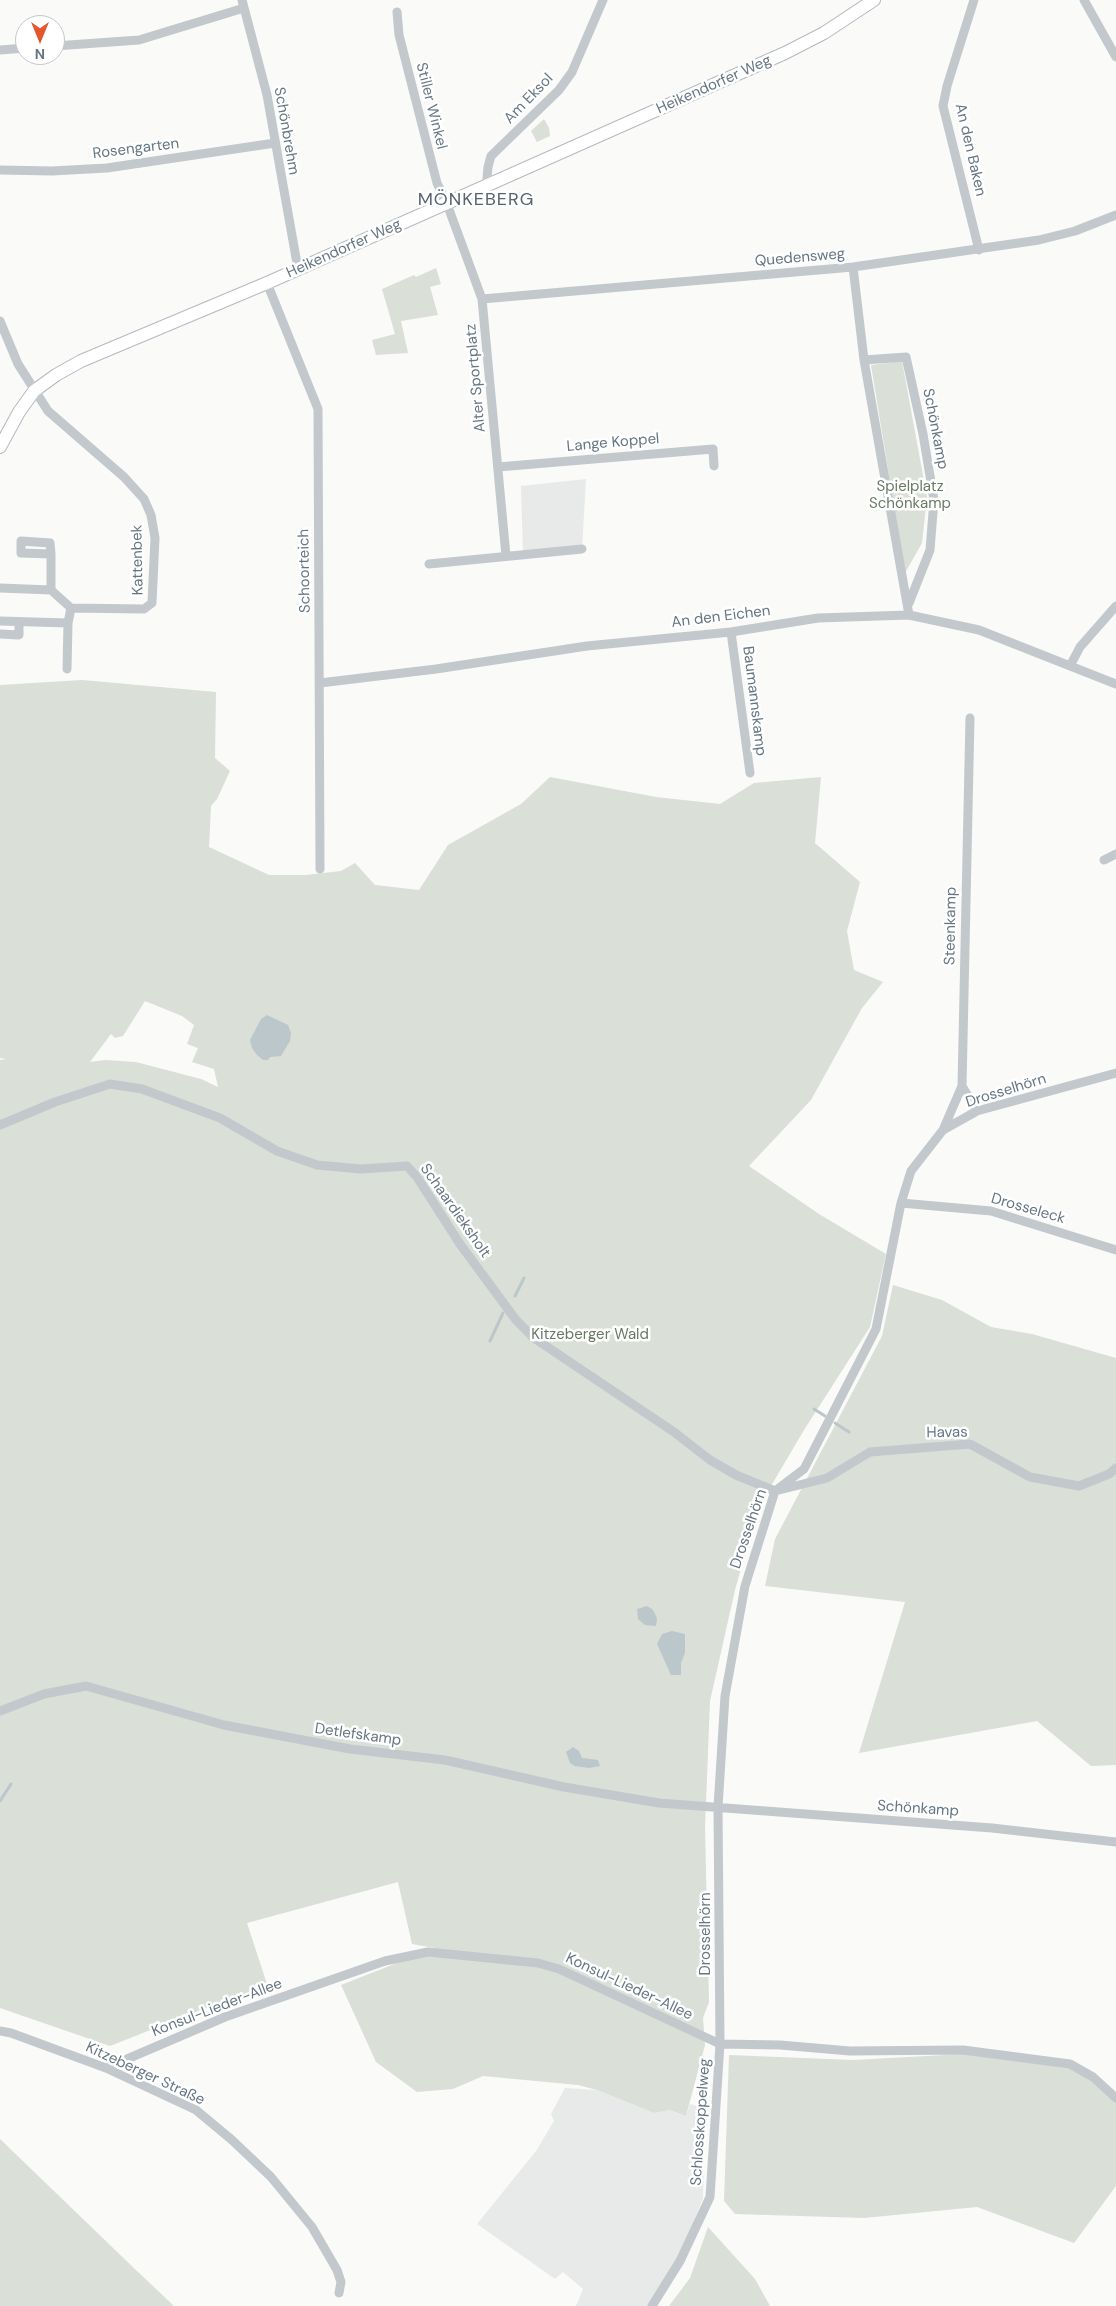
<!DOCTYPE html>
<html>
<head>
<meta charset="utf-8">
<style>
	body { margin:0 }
	#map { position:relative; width:1116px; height:2306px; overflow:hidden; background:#fafaf8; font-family:"DM Sans",sans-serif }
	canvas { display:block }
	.north { position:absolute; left:15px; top:15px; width:50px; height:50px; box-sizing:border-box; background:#fff; border:1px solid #c1c8cd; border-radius:50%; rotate:180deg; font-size:14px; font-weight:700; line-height:20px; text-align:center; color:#657683 }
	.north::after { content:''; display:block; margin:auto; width:18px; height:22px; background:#e4572e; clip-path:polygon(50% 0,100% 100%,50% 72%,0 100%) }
</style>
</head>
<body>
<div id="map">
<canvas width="1116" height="2306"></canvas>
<div class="north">N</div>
</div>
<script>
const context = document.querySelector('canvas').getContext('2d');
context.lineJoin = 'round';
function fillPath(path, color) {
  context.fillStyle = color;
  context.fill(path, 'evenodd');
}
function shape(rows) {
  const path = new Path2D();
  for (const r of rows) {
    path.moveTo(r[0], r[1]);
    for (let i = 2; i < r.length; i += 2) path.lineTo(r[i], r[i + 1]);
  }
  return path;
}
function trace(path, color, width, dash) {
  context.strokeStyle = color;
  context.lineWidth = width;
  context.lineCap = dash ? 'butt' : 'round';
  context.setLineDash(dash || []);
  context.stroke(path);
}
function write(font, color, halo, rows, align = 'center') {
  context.font = font + ' "DM Sans",sans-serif';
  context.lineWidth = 5;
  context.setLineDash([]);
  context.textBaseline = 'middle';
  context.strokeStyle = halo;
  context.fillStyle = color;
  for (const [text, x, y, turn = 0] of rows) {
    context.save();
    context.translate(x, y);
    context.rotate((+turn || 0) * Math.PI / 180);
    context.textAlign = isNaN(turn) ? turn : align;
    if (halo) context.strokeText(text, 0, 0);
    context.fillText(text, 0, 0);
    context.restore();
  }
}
const built = shape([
	[586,479,582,549,523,555,521,486],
	[565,2088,597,2090,654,2113,668,2110,686,2116,690,2104,706,2109,703,2198,679,2258,654,2301,648,2306,576,2306,583,2289,563,2272,555,2279,477,2224,536,2151,554,2121,551,2114]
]);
const green = shape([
	[544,119,549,128,550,136,537,142,531,131],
	[436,268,441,284,430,287,438,315,401,321,408,353,376,355,372,340,395,334,382,289,414,275,416,277],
	[902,361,927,497,922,543,905,573,871,365],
	[82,680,216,692,215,758,230,771,217,799,211,806,209,847,269,875,306,875,341,871,355,863,375,885,419,890,448,845,521,804,550,777,656,797,720,804,754,783,821,777,815,843,860,882,847,931,854,970,883,982,862,1008,811,1100,749,1166,819,1214,886,1254,870,1327,804,1430,758,1508,735,1590,710,1701,705,1828,709,2002,703,2018,705,2045,686,2116,669,2110,654,2113,597,2090,578,2085,483,2076,453,2089,417,2092,376,2062,341,1985,435,1948,412,1944,398,1882,247,1923,269,1990,211,2006,110,2046,0,2008,0,1060,6,1059,0,1058,0,685],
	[145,1001,182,1016,194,1025,187,1044,198,1048,192,1062,214,1069,218,1087,201,1079,136,1062,105,1060,90,1062,111,1034,115,1038,123,1036],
	[893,1285,942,1300,991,1327,1032,1334,1116,1358,1116,1765,1091,1766,1037,1721,859,1753,905,1602,765,1586,775,1539,882,1336],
	[964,2054,1069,2068,1092,2081,1116,2102,1116,2186,1074,2243,977,2207,864,2218,735,2214,724,2201,729,2055,853,2060],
	[0,2139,138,2272,174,2306,0,2306],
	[708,2227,755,2279,770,2306,669,2306,690,2278]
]);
const water = shape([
	[267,1015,288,1025,291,1033,290,1041,281,1056,270,1057,268,1060,263,1060,257,1055,252,1048,250,1040,261,1019],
	[647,1606,653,1610,657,1618,656,1626,645,1625,638,1619,637,1609],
	[672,1631,685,1634,685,1653,681,1663,681,1675,671,1675,657,1644,662,1634],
	[573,1747,579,1751,582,1758,598,1760,600,1766,589,1768,575,1766,570,1763,566,1752]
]);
const stream = shape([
	[515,1296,524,1278],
	[490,1341,503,1313],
	[814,1409,825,1416],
	[835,1423,849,1432],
	[0,1801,11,1784]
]);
const street = shape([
	[242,0,267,95,298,269],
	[974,0,947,86,943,106,979,250],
	[1084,0,1116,57],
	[397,12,399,35,437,183,447,204,482,299,506,556],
	[55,46,139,40,244,8],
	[0,50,25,48],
	[0,170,52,171,107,168,275,143],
	[490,185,487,178,488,167,491,156,559,90,572,72,603,0],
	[853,267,864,360,909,615],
	[267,283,318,409,320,869],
	[482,299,853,267,1039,240,1075,231,1116,215],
	[0,321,18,364,48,411,124,477,144,499,151,515,155,538,152,603,144,609,71,608,68,623,67,669],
	[864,360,906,357,923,434,934,500,930,550,909,603],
	[498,467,713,449,714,466],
	[51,554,21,553,21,541,50,543,51,554,51,590],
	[429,564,582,549],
	[0,588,51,590,71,608],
	[0,621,68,623],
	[731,632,750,773],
	[0,634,19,635,19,622],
	[1070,666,1080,647,1116,606],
	[320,683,436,669,587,646,731,632,818,618,909,615,979,630,1116,684],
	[1104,860,1116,854],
	[962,1086,977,1111],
	[0,1125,55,1102,110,1084,142,1089,220,1118,277,1151,317,1165,361,1169,407,1166,417,1177,460,1244,516,1320,534,1338,674,1432,710,1460,736,1475,775,1491,827,1478,870,1452,970,1444,1030,1477,1079,1486,1109,1474,1116,1468],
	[943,1130,962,1086,970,718],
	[901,1203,991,1211,1116,1250],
	[0,1711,44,1694,86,1686,224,1725,350,1749,445,1760,564,1787,659,1803,992,1828,1116,1842],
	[0,2031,11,2033,106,2068,196,2110,232,2140,271,2177,312,2227,337,2270,341,2282,339,2293],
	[106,2068,225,2017,385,1961,428,1952,538,1963,559,1969,720,2044,780,2045,850,2051,963,2050,1070,2064,1093,2077,1116,2098],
	[652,2306,680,2261,710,2197,720,2044,718,1807,725,1696,745,1586,775,1491,804,1469,876,1329,901,1203,911,1171,943,1130,977,1111,1116,1073]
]);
const secondary = shape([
	[0,447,19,412,34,391,56,375,81,361,267,283,785,53,824,33,874,0]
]);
const streetNames = [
	["Heikendorfer Weg",714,85,-24],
	["Am Eksol",529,99,-46],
	["Stiller Winkel",431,106,76],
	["Schönbrehm",286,131,80],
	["Rosengarten",136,149,-7],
	["An den Baken",970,150,77],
	["Heikendorfer Weg",344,249,-24],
	["Quedensweg",800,258,-5],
	["Alter Sportplatz",476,378,-95],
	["Schönkamp",935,429,79],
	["Lange Koppel",613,443,-5],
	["Kattenbek",138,560,-91],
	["Schoorteich",305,571,-91],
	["An den Eichen",721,617,-7],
	["Baumannskamp",754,701,83],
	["Steenkamp",951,926,-89],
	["Drosselhörn",1006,1091,-17],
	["Drosseleck",1028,1209,16],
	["Schaardieksholt",455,1211,55],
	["Havas",947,1433,-1],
	["Drosselhörn",749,1529,-71],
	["Detlefskamp",358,1735,8],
	["Schönkamp",918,1809,4],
	["Drosselhörn",706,1934,-90],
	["Konsul-Lieder-Allee",629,1987,25],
	["Konsul-Lieder-Allee",217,2008,-21],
	["Kitzeberger Straße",145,2074,25],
	["Schlosskoppelweg",701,2122,-86]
];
const parkNames = [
	["Spielplatz",910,487],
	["Schönkamp",910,504],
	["Kitzeberger Wald",590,1335]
];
const quarterNames = [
	["MÖNKEBERG",476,200]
];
fillPath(built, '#e8e9e9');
fillPath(green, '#dadfd7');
fillPath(water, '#bbc7cb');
trace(stream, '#bbc7cb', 3);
trace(secondary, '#b3babf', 14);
trace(street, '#c3c8cc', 9);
trace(secondary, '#fff', 12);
write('15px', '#657683', '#fff', streetNames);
write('15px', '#687a64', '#fff', parkNames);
context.letterSpacing = '1px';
write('18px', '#57646e', '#fff', quarterNames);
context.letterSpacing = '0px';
</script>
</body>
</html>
